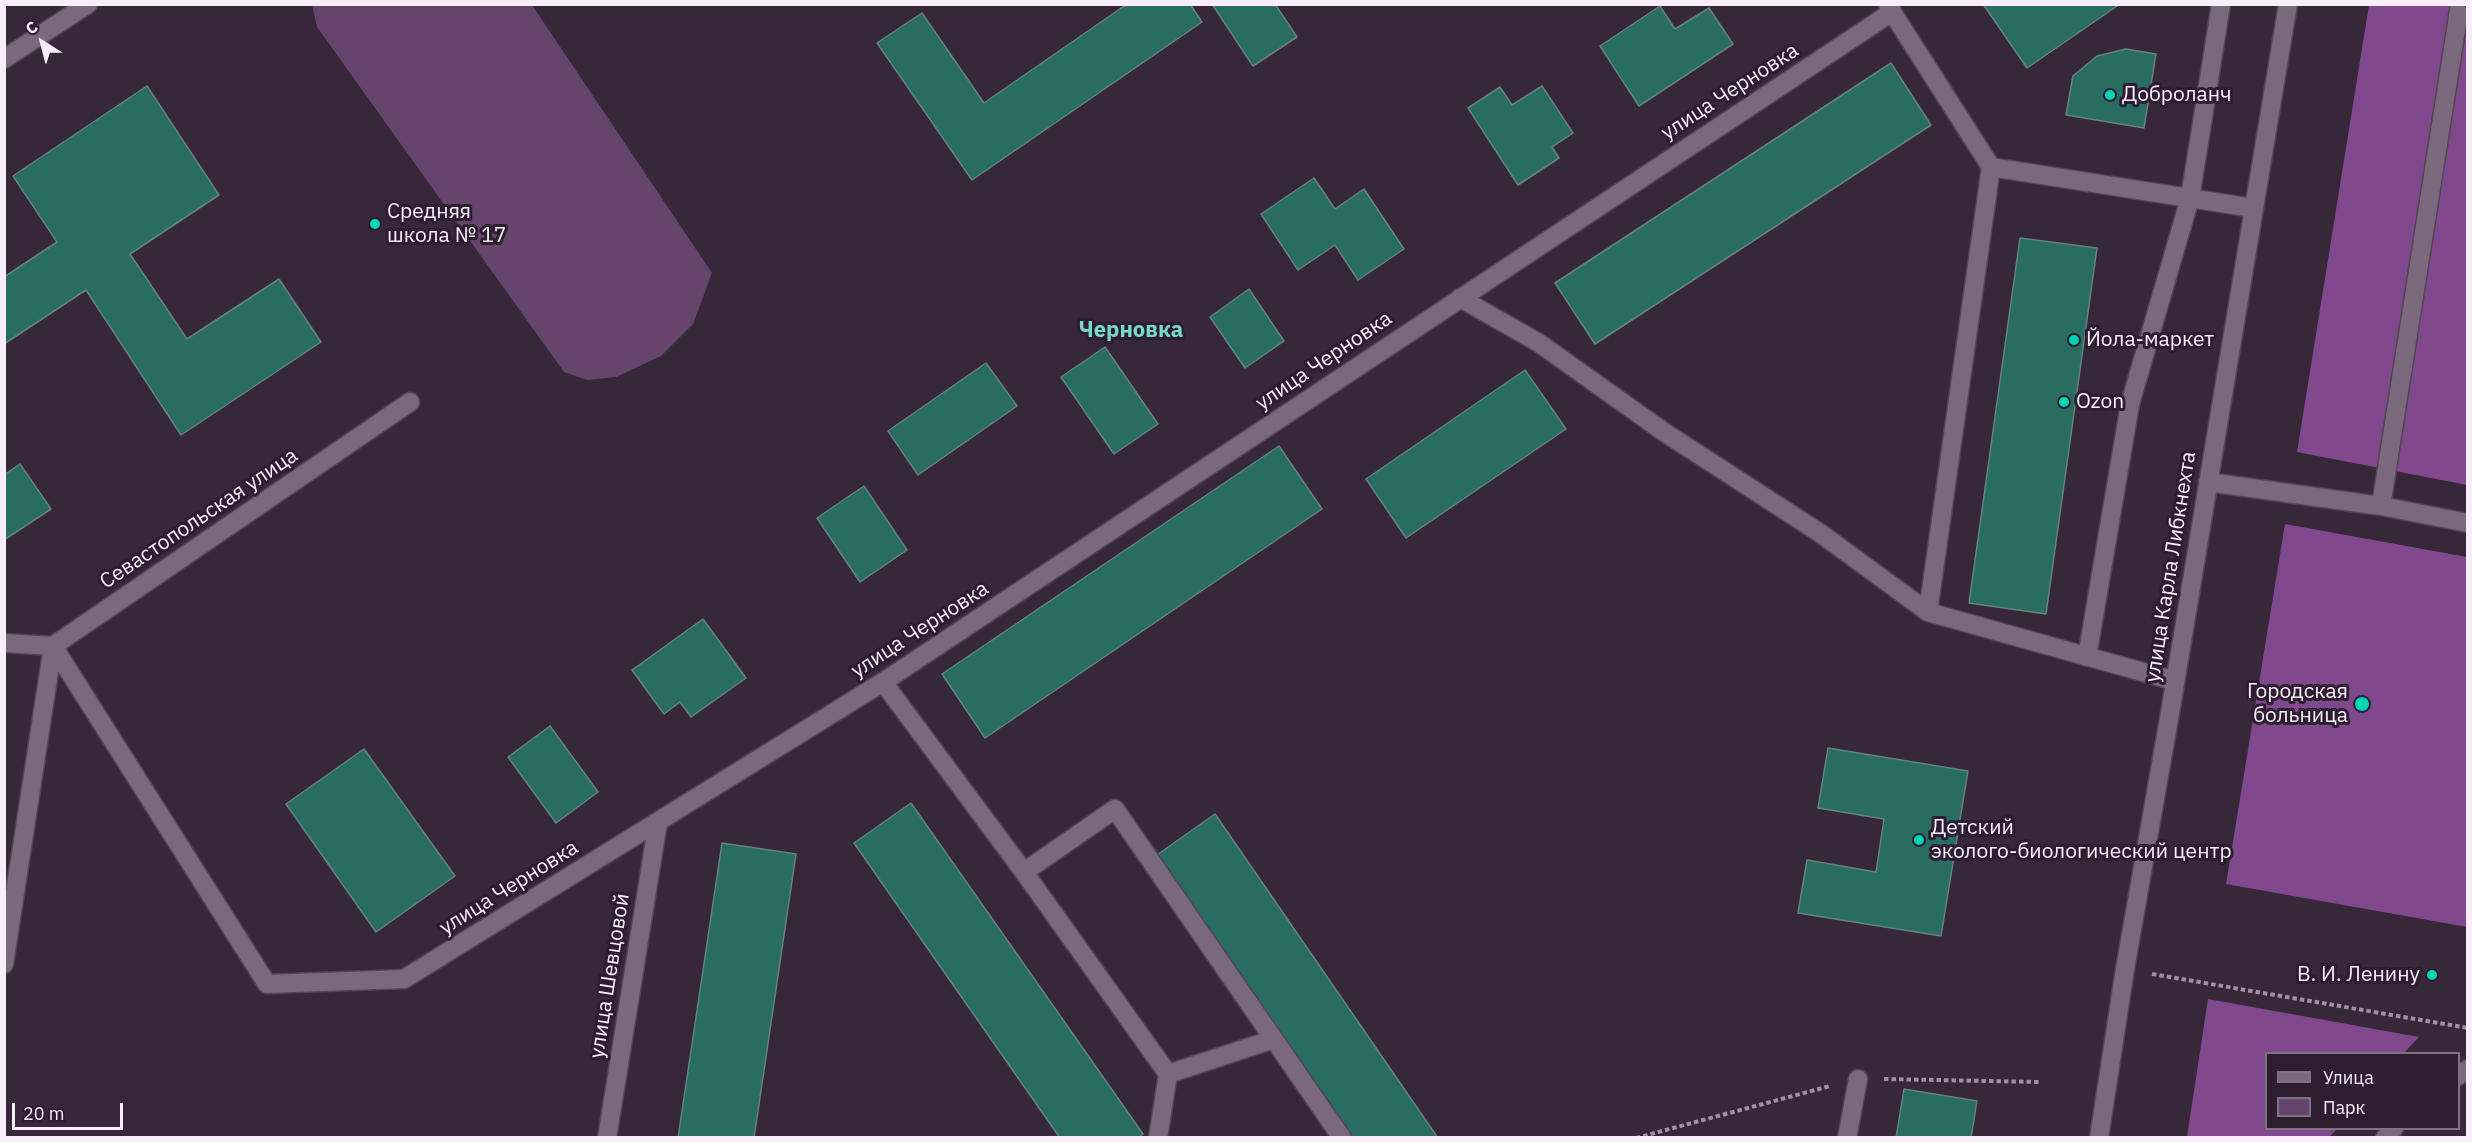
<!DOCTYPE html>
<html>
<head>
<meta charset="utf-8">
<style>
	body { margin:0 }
	#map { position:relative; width:2472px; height:1142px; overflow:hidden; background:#362839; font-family:"IBM Plex Sans",sans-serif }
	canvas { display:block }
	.frame { position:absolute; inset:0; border:6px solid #f8eefa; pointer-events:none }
	.legend { position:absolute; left:2265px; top:1052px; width:195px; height:78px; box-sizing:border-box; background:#2c1e2f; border:2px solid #7e7180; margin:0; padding:8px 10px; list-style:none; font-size:18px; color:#f8eefa }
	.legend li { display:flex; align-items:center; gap:12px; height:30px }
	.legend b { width:30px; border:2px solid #7e7180 }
	.north { position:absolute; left:12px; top:12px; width:60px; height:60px; -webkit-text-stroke:4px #2c1e2f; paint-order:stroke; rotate:324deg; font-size:16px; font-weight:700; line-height:24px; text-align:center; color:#f8eefa }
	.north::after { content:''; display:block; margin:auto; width:21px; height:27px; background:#f8eefa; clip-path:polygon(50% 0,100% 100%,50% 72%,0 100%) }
	.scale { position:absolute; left:12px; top:1103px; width:111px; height:27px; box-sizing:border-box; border:3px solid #f8eefa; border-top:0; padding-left:8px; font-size:18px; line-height:21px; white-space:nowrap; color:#f8eefa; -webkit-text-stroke:4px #2c1e2f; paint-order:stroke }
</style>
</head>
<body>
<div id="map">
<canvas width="2472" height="1142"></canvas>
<div class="frame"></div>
<ul class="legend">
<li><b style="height:8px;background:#7a697d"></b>Улица</li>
<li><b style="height:16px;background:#65456c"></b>Парк</li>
</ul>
<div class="north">С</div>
<div class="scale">20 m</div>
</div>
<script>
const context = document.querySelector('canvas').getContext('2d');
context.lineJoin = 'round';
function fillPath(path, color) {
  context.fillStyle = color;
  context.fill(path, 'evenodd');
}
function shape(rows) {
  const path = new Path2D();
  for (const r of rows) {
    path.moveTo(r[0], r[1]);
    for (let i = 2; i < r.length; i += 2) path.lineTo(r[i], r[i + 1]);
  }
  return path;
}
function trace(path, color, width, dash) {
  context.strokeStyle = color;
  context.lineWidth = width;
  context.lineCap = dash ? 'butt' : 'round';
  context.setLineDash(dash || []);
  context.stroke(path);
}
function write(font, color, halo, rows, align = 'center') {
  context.font = font + ' "IBM Plex Sans",sans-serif';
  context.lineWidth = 6;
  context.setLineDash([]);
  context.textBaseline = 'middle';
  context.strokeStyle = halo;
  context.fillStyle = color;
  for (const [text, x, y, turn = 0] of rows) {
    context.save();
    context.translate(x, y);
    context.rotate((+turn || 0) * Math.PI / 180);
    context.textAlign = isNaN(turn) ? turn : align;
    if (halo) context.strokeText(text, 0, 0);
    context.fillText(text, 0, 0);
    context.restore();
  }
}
const green = shape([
	[312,5,532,5,712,273,693,324,661,356,616,377,587,380,564,372,317,27]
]);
const forest = shape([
	[2369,5,2467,5,2467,485,2297,452],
	[2285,524,2467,557,2467,927,2226,884],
	[2208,999,2419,1037,2404,1053,2266,1054,2266,1128,2337,1129,2329,1137,2187,1137]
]);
const building = shape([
	[1127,4,1190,4,1202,22,972,180,877,43,922,13,984,103,1127,4],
	[1212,4,1275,4,1297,37,1253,66,1212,4],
	[1983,4,2120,4,2027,68,1983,4],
	[1660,6,1675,29,1709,8,1733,44,1639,106,1600,46,1660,6],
	[2126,49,2156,54,2144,128,2066,115,2073,76,2097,56,2126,49],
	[1891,63,1931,125,1595,344,1555,283,1891,63],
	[147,86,219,195,130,254,187,339,279,279,321,342,181,435,86,290,4,344,4,277,57,242,13,176,147,86],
	[1542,86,1573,133,1552,147,1559,158,1518,185,1468,108,1500,87,1512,105,1542,86],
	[1314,178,1335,209,1364,189,1404,249,1358,280,1335,245,1298,270,1261,214,1314,178],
	[2020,238,2097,248,2046,614,1969,603,2020,238],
	[1249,289,1284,341,1245,368,1210,317,1249,289],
	[1105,347,1158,424,1114,454,1061,377,1105,347],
	[986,363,1017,406,918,475,888,431,986,363],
	[1525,370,1566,429,1406,538,1366,479,1525,370],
	[1279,446,1322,509,985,738,942,674,1279,446],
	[20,464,51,509,4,540,4,475,20,464],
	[864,486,907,550,860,582,817,518,864,486],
	[703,619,746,678,691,717,680,702,664,714,632,670,703,619],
	[550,726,598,792,556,823,508,757,550,726],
	[1828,748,1968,771,1941,936,1798,913,1807,860,1876,872,1884,819,1818,808,1828,748],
	[364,749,455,876,376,932,286,804,364,749],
	[911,803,1143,1134,1139,1138,1060,1138,854,843,911,803],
	[1215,814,1438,1138,1347,1138,1154,857,1215,814],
	[722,843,796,854,754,1138,678,1138,722,843],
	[1904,1089,1977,1101,1971,1138,1896,1138,1904,1089]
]);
const path = shape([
	[2152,974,2468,1028],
	[1884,1079,2040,1082],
	[1636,1138,1830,1086]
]);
const service = shape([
	[1892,12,1991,167,1928,612],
	[1991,167,2253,208],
	[1460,298,1539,343,1664,432,1820,533,1928,612,2175,681],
	[2208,482,2381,506,2468,523],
	[2381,506,2460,4],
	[4,643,53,646,410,402],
	[2087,657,2130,404,2190,198,2221,4],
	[883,682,1024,872,1168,1074,1158,1138],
	[1024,872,1115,809,1342,1138],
	[1168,1074,1274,1039],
	[2458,1076,2468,1069],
	[1847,1138,1858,1079],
	[2385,1138,2394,1128]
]);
const minor = shape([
	[4,59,88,4],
	[53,646,267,984,404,979,883,682,1892,12,1888,4],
	[4,964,53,646],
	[607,1138,658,822]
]);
const secondary = shape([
	[2099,1138,2125,969,2170,713,2288,4]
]);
const markers = [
	[2110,95,6,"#00d5b7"],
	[375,224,6,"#00d5b7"],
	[2074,340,6,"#00d5b7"],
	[2064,402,6,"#00d5b7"],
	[2362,704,8,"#00d5b7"],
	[1919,840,6,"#00d5b7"],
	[2432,975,6,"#00d5b7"]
];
const streetNames = [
	["улица Черновка",1730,92,-33],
	["улица Черновка",1324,361,-34],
	["Севастопольская улица",199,519,-34],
	["улица Карла Либкнехта",2171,567,-81],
	["улица Черновка",920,630,-33],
	["улица Черновка",509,888,-32],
	["улица Шевцовой",610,976,-81]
];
const poiNames = [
	["Доброланч",2122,95],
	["Средняя",387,212],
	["школа № 17",387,236],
	["Йола-маркет",2086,340],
	["Ozon",2076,402],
	["Городская",2348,692,"right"],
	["больница",2348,716,"right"],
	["Детский",1931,828],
	["эколого-биологический центр",1931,852],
	["В. И. Ленину",2420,975,"right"]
];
const neighbourhoodNames = [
	["Черновка",1131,331]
];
fillPath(green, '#65456c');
fillPath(forest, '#81498d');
fillPath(building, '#286d60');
trace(building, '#65837c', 1.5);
trace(service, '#524554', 21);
trace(minor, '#524554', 21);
trace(secondary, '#524554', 21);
trace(path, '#9d92a0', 4, [4.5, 3]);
trace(service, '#7a697d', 18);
trace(minor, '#7a697d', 18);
trace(secondary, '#7a697d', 18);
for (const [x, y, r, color] of markers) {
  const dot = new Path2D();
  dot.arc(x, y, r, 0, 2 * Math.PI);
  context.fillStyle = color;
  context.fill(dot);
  trace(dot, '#2c1e2f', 2);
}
write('21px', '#f8eefa', '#2c1e2f', streetNames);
write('21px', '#f8eefa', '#2c1e2f', poiNames, 'left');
write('bold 22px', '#76dac4', '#2c1e2f', neighbourhoodNames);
</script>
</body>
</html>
